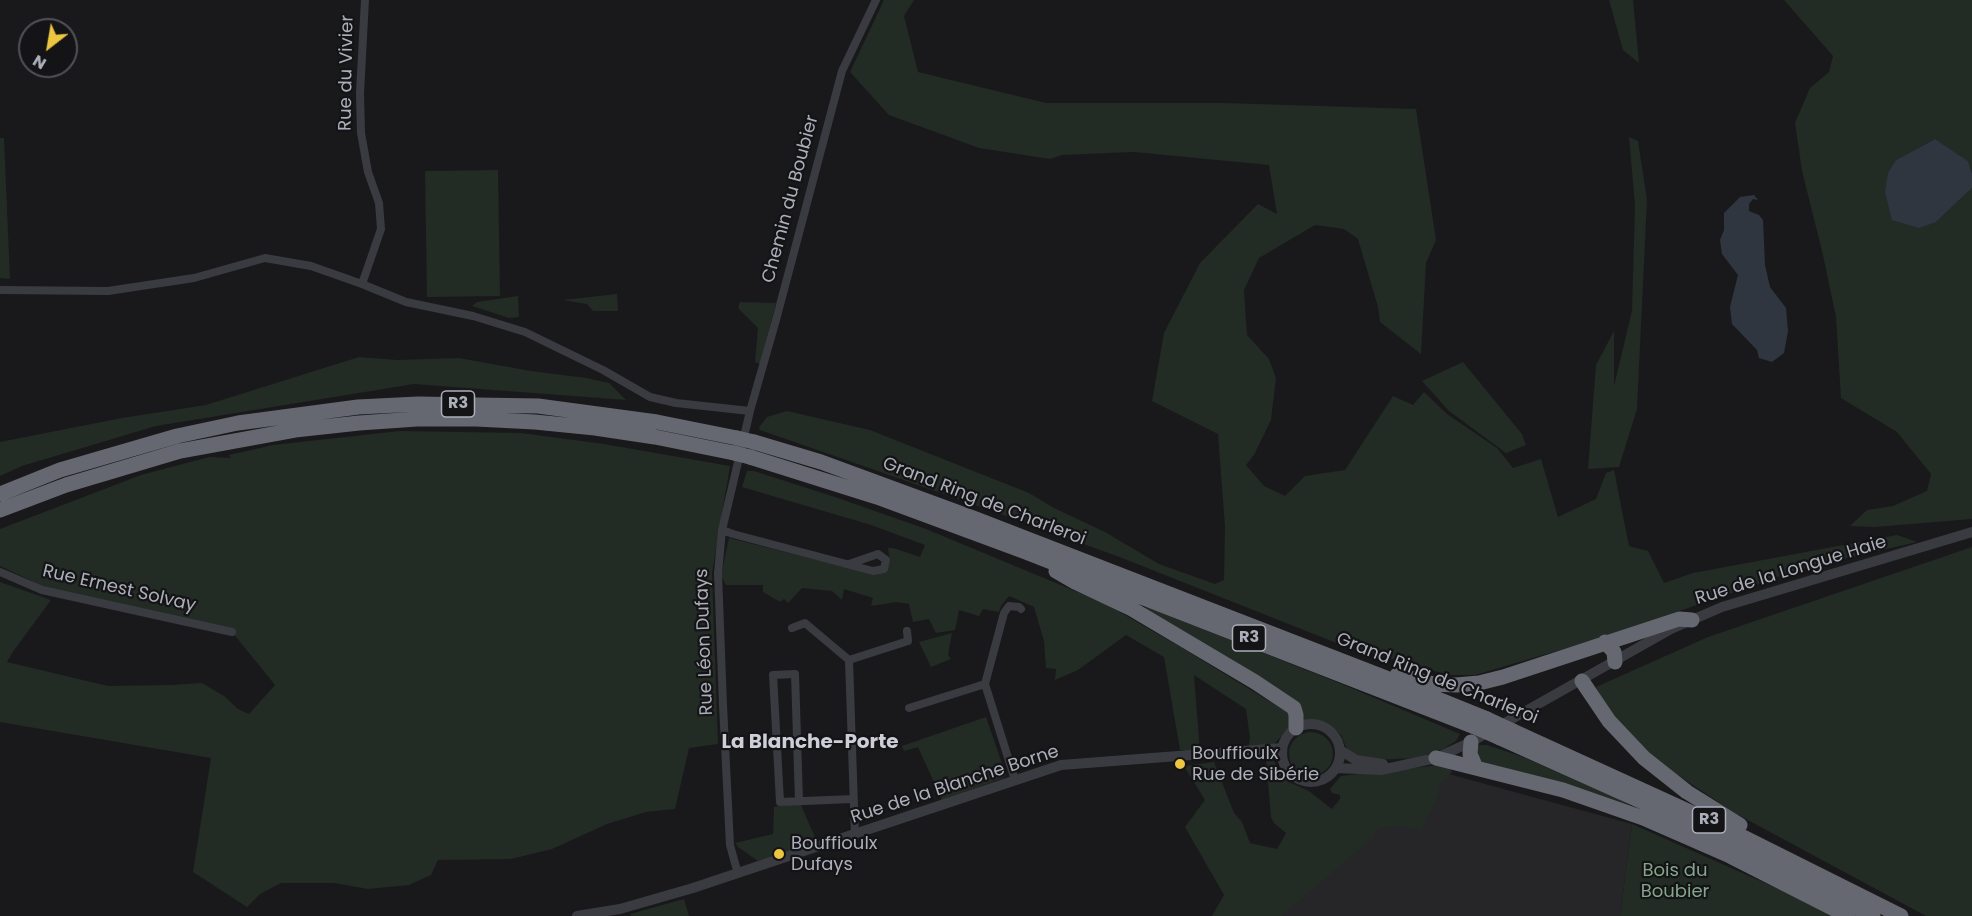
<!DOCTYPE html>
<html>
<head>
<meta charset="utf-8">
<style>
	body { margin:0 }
	#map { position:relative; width:1972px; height:916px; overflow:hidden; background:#19191b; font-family:Poppins,sans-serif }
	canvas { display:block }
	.north { position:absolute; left:18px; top:18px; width:60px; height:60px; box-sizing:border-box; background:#141416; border:2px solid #515258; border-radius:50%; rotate:211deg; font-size:16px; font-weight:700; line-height:24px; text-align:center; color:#acafba }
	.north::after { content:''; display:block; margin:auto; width:21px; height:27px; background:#ecc640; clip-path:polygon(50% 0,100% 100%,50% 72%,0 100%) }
</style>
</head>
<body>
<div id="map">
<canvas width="1972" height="916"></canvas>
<div class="north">N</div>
</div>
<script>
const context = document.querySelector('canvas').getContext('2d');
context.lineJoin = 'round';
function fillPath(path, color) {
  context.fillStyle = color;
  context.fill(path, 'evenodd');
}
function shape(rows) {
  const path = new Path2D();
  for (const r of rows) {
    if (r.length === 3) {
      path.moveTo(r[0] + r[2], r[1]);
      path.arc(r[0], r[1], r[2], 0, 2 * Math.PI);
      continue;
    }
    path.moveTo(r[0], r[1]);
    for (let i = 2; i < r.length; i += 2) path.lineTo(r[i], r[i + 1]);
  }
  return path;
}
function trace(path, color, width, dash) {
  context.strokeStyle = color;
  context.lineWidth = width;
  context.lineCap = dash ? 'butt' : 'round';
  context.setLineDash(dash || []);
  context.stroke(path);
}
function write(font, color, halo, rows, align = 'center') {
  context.font = font + ' Poppins,sans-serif';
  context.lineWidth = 4.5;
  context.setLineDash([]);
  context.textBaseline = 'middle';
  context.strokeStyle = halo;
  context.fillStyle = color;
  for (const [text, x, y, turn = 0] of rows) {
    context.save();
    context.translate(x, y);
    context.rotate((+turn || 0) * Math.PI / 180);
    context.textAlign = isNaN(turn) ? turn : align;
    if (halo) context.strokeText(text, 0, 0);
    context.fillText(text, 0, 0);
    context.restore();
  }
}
const built = shape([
	[1441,772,1632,824,1620,916,1244,916,1296,850,1353,784]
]);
const green = shape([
	[884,0,914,0,904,16,918,72,1046,103,1225,103,1416,109,1436,240,1426,263,1421,354,1380,322,1378,307,1358,239,1344,229,1315,225,1259,258,1244,290,1247,335,1269,359,1276,378,1271,420,1254,455,1246,465,1264,486,1285,496,1305,476,1345,470,1393,396,1413,405,1424,392,1447,414,1497,448,1513,468,1541,459,1558,517,1596,499,1606,473,1614,470,1629,546,1648,551,1664,583,1693,573,1897,535,1917,542,1807,567,1601,638,1475,675,1449,675,1339,644,1122,558,1021,521,760,430,759,427,767,417,787,411,870,430,1029,493,1054,508,1105,532,1159,564,1215,584,1224,580,1225,527,1218,434,1152,401,1164,333,1200,263,1258,204,1277,214,1269,165,1134,152,1062,155,1050,159,979,148,889,115,850,72],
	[1609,0,1633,0,1639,63,1623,50],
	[1784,0,1972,0,1972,174,1968,161,1935,139,1896,160,1936,222,1972,188,1972,519,1874,527,1850,526,1867,510,1893,506,1927,491,1931,474,1897,432,1841,398,1836,317,1823,255,1802,171,1795,123,1810,88,1829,72,1833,56],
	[1629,137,1638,141,1647,200,1637,409,1619,467,1588,469,1596,365,1614,331,1614,386,1632,311,1635,205],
	[0,138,4,138,10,279,0,278],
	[498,170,500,296,427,297,425,171],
	[617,294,618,311,593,311,587,304,563,300],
	[518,296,519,317,509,318,472,306,477,302],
	[740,302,776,303,760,364,755,362,758,328,738,308],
	[359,357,397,360,459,358,531,371,586,378,609,383,626,400,414,384,156,426,22,466,0,476,0,442,122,418,206,405],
	[1463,362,1522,434,1526,445,1506,453,1449,411,1422,381],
	[400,431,521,433,604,444,730,466,712,573,718,744,689,748,675,809,646,812,607,824,552,849,511,859,438,860,431,875,409,885,368,889,334,883,281,883,260,894,247,907,193,872,211,758,0,722,0,582,51,600,12,653,7,662,108,686,171,685,202,683,224,696,238,709,249,714,275,685,232,632,42,590,30,580,0,566,0,529,141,475,209,457,231,458,229,455,273,445],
	[747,471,754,471,838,498,926,529,1104,603,1184,649,1290,714,1290,727,1274,744,1248,749,1250,738,1246,709,1194,675,1200,752,1180,750,1164,657,1126,635,1078,670,1055,680,1056,669,1046,668,1044,641,1034,607,1009,596,1001,606,999,612,983,609,979,616,959,610,955,630,936,633,929,619,913,622,909,604,896,602,871,606,873,598,844,589,842,600,832,591,802,588,788,603,784,599,780,602,763,592,763,585,726,585,721,576,729,538,873,574,890,562,888,548,893,548,920,557,925,545,871,525,742,487],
	[1972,547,1972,916,1926,916,1733,812,1660,763,1616,727,1596,687,1708,637],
	[1147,607,1344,685,1460,734,1456,741,1443,749,1416,758,1375,760,1349,754,1341,735,1330,725,1318,720,1303,720,1142,611],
	[952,633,948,655,951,659,931,667,919,642],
	[986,717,1006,775,1003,778,942,800,918,747,904,751,902,746],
	[1311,754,22],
	[1479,745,1487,745,1523,757,1619,799,1644,814,1481,765,1476,750],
	[1271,757,1287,781,1309,791,1333,810,1340,801,1340,795,1332,793,1330,789,1341,776,1439,765,1447,765,1452,772,1440,784,1439,793,1422,831,1402,826,1382,828,1374,831,1374,837,1281,916,1212,916,1224,895,1185,827,1205,800,1184,766,1214,762,1234,813,1242,822,1250,843,1277,849,1286,833,1274,823,1271,817,1266,759],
	[783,805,801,805,818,844,758,861,738,847,735,843,773,834,774,807],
	[1632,824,1826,910,1838,916,1620,916],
	[684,899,689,916,631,916,630,914]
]);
const water = shape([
	[1935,139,1968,161,1972,174,1972,188,1936,222,1919,228,1892,220,1885,192,1888,173,1896,160],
	[1754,195,1758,200,1753,199,1749,204,1749,211,1759,215,1763,220,1765,265,1770,287,1786,308,1788,331,1784,353,1772,362,1759,358,1757,350,1732,324,1730,307,1738,275,1722,254,1720,240,1724,230,1724,213,1740,197]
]);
const minor = shape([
	[362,284,381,229,379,203,368,172,361,133,360,93,365,0],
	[0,290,108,291,194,278,265,258,311,266,362,284,406,302,473,316,525,332,603,370,650,397,676,403,750,411],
	[722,530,733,534,873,571,884,569,886,560,878,554,849,564],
	[0,572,42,590,232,632],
	[792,628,805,623,849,660,855,835],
	[849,660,908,641,907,631],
	[909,708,985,684],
	[1015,780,985,684,1004,613,1009,606,1019,607,1021,609],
	[799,801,795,674,773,675,780,802,853,799],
	[738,874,730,845,723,705,718,573,722,530,750,411,776,320,842,71,876,0]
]);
const tertiary = shape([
	[1311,753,29],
	[1340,750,1356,760,1383,764],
	[1336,768,1381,770,1436,758,1471,742,1671,629,1722,607,1972,532],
	[577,916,620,909,693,888,1061,765,1282,748]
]);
const motorway = shape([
	[754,442,821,462,976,519,1381,676,1487,719],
	[750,457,877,497,1023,551,1475,727],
	[0,494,60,470,177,436,238,423,358,407,418,404,538,406,657,422,737,438],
	[0,510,66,485,180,451,295,430,359,423,417,419,476,419,535,422,595,428,655,437,734,453],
	[1056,571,1075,582,1132,609,1255,682,1294,708,1296,715,1296,728],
	[1605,642,1614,652,1615,662],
	[1397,675,1434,684,1456,685,1479,683,1503,677,1679,619,1692,620],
	[1582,681,1609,721,1644,758,1687,792,1740,825],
	[1513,731,1723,827,1901,916],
	[1500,738,1667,813,1873,916],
	[1471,742,1470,754,1476,768],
	[1436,758,1563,790,1643,818,1730,856,1848,916]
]);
const motorwayBridge = shape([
	[737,438,754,442],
	[734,453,750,457],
	[1487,719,1513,731],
	[1475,727,1500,738]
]);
const markers = [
	[1180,764,6,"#ecc640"],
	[779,854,6,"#ecc640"]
];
const shields = [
	[458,404,33],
	[1249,638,33],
	[1709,820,33]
];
const shieldNames = [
	["R3",458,404],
	["R3",1249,638],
	["R3",1709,820]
];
const streetNames = [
	["Rue du Vivier",347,73,-89],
	["Chemin du Boubier",791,199,-75],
	["Grand Ring de Charleroi",984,502,21],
	["Rue de la Longue Haie",1791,571,-17],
	["Rue Ernest Solvay",119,589,13],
	["Rue Léon Dufays",705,642,-92],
	["Grand Ring de Charleroi",1437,679,22],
	["Rue de la Blanche Borne",955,785,-18]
];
const poiNames = [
	["Bouffioulx",1192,754],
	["Rue de Sibérie",1192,775],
	["Bouffioulx",791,844],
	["Dufays",791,865]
];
const parkNames = [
	["Bois du",1675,871],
	["Boubier",1675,892]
];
const neighbourhoodNames = [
	["La Blanche-Porte",810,743]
];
fillPath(built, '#262528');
fillPath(green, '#232b25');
fillPath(water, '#2f363f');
trace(minor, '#3a3b40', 8);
trace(tertiary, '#3a3b40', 10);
trace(motorway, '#666871', 15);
trace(motorwayBridge, '#666871', 15);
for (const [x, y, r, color] of markers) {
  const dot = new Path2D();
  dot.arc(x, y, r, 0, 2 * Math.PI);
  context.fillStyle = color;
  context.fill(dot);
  trace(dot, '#141416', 2);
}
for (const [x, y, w] of shields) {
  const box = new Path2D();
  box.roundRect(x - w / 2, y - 13, w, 26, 4.5);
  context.fillStyle = '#141416';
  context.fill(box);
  trace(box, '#acafba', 1.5);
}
write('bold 16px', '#acafba', null, shieldNames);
write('18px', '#acafba', '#141416', streetNames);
write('18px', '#acafba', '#141416', poiNames, 'left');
write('18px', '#84a58a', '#141416', parkNames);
write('bold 20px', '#cdced7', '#141416', neighbourhoodNames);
</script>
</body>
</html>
